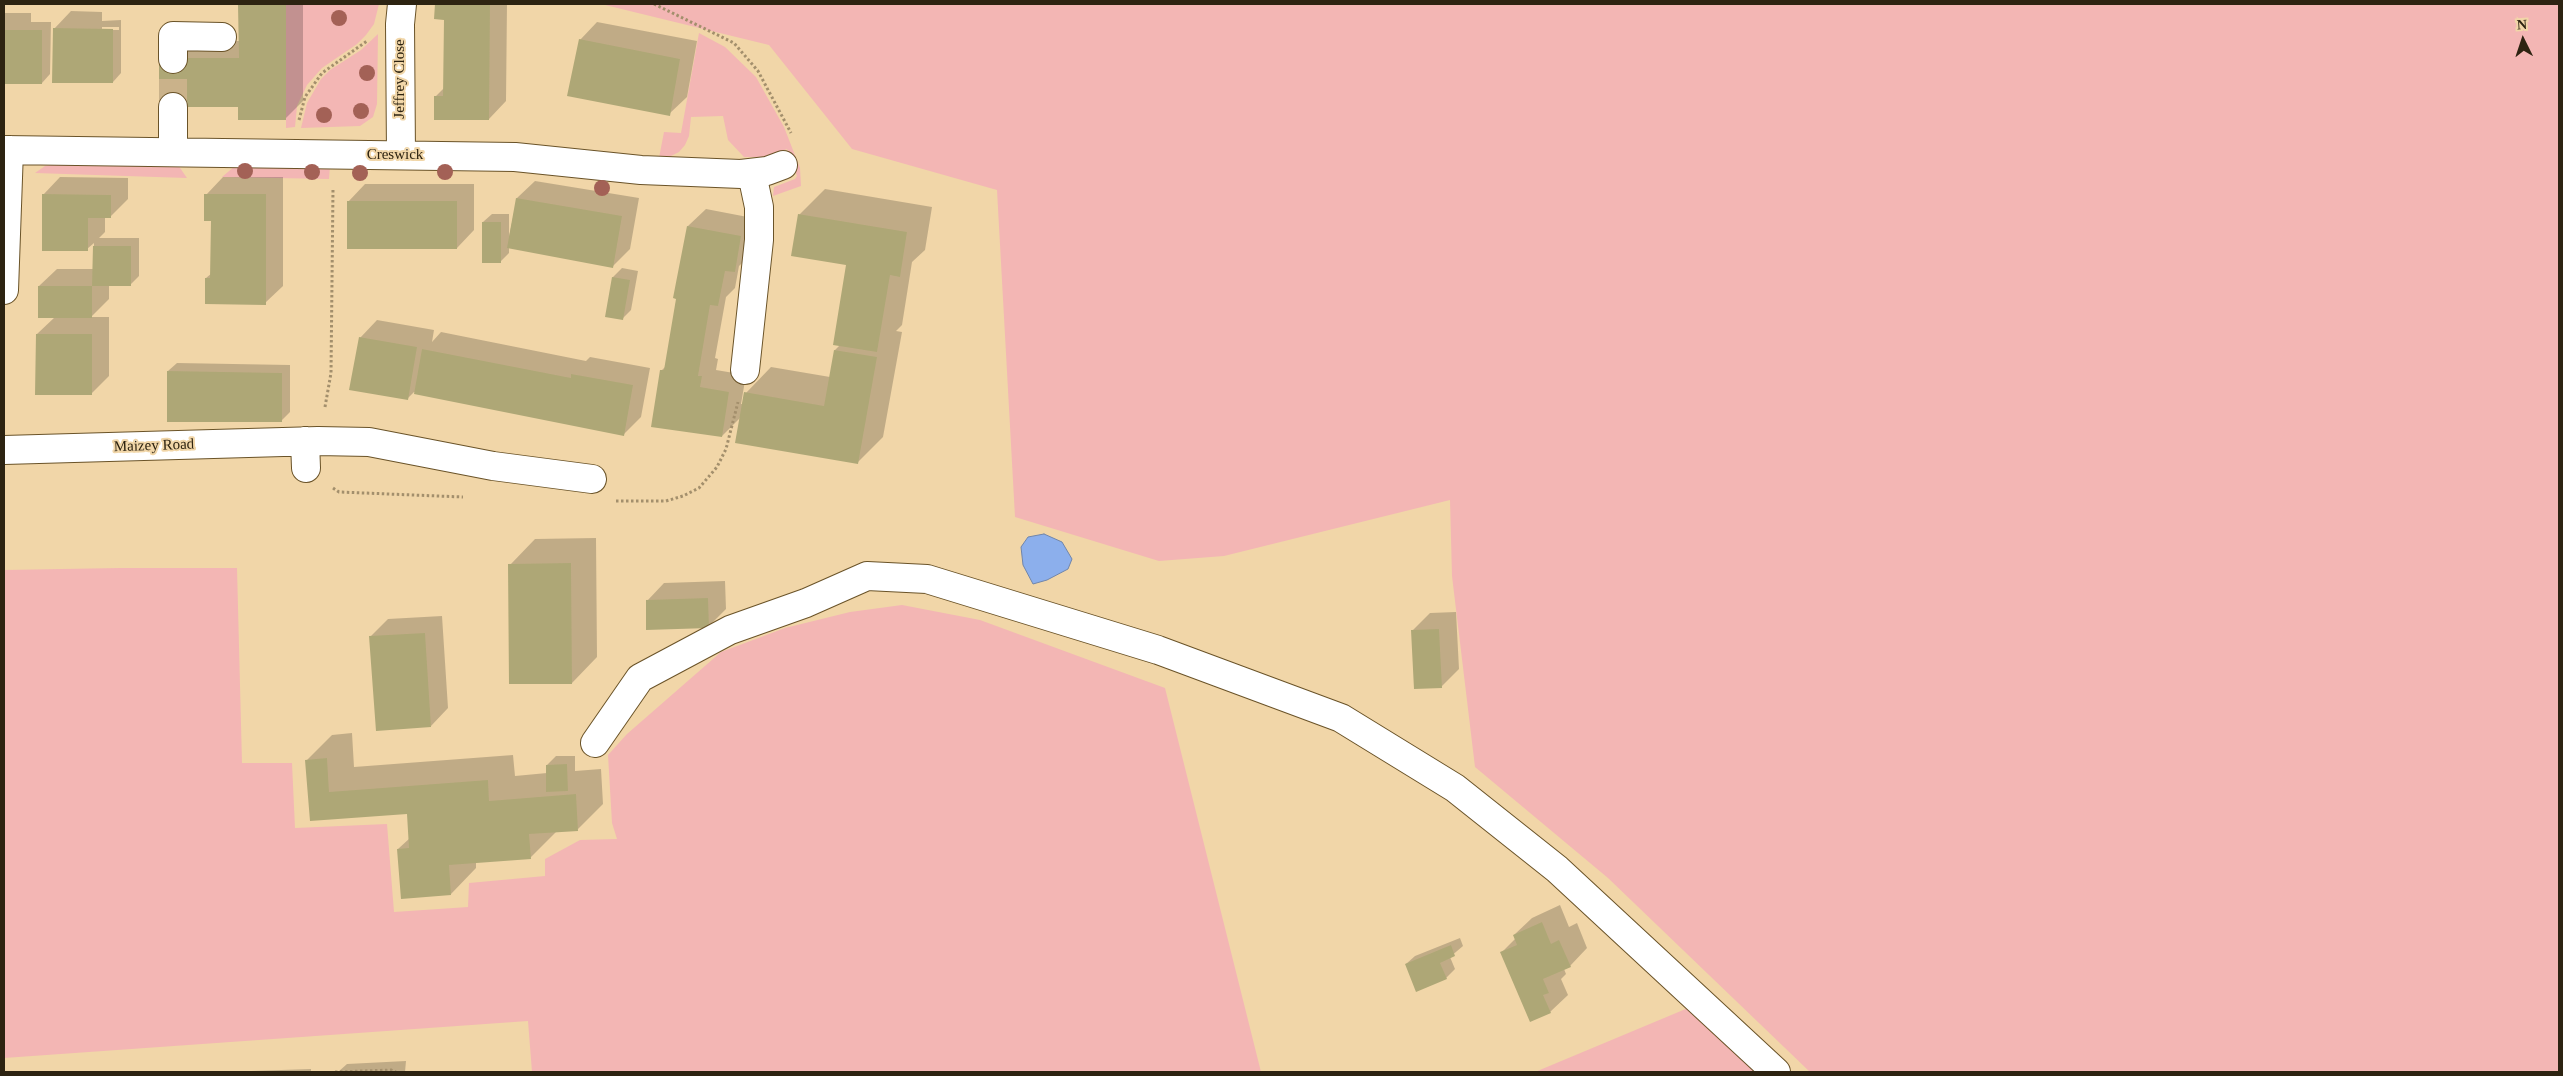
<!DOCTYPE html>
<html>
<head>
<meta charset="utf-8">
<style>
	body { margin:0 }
	#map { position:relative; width:2563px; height:1076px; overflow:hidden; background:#f1d6a8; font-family:Georgia,serif }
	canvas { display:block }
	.frame { position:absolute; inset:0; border:5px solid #2d2311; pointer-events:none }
	.north { position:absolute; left:2498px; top:15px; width:50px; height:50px; -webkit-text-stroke:4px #f1d6a8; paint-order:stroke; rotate:356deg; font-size:14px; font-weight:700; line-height:20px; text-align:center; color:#2d2311 }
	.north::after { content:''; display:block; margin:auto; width:18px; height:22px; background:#2d2311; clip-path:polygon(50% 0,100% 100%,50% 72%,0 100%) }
</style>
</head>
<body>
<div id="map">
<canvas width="2563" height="1076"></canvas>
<div class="frame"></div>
<div class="north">N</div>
</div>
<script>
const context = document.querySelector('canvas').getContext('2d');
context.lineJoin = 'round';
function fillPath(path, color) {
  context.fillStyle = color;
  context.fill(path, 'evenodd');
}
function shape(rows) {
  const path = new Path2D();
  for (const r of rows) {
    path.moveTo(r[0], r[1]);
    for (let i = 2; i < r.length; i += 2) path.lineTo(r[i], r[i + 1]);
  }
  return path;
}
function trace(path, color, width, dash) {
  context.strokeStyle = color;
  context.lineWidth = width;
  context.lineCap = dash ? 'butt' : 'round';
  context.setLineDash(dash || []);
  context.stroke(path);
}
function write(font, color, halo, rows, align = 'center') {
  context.font = font + ' Georgia,serif';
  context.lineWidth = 4;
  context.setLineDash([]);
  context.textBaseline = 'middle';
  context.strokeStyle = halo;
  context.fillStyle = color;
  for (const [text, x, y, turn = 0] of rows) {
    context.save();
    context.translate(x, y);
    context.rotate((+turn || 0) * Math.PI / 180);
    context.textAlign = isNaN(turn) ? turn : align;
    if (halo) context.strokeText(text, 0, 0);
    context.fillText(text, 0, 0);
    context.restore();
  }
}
const green = shape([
	[286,4,379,4,374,24,366,35,357,44,322,68,307,85,297,106,295,127,286,128],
	[601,4,2559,4,2559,1072,1810,1072,1608,878,1475,767,1452,576,1450,500,1224,556,1159,561,1015,517,997,190,852,149,769,45],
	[699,33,725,47,756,77,784,127,800,168,801,186,773,196,774,187,795,179,797,176,787,149,766,157,744,157,728,140,723,116,691,117,689,136,685,145,679,152,669,157,659,158,664,132,681,133],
	[378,34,377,104,373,117,360,126,301,128,307,103,321,79,330,70,361,50],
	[55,164,178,165,187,178,35,173,45,166],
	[235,166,330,166,329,179,222,177],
	[120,568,237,568,242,763,292,763,295,828,387,824,394,912,468,907,469,883,545,876,545,859,580,840,617,839,612,823,608,755,627,734,721,652,785,628,850,612,902,605,980,620,1165,688,1261,1072,532,1072,528,1021,4,1058,4,570],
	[1700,1003,1774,1072,1535,1072]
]);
const water = shape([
	[1044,534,1062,542,1072,559,1068,569,1047,580,1033,584,1023,565,1021,547,1028,537,1044,534]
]);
const shadow = shape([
	[241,4,303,4,303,101,286,118,240,106,160,106,177,41,240,41],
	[436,4,507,4,506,101,489,119,435,97,444,88,445,19,436,18],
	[71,11,102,12,102,21,121,20,121,73,113,82,54,29],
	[102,27,119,27,119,30,102,30],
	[4,13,31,13,31,22,51,22,50,74,42,83,4,83],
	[597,22,697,41,687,97,669,114,580,40],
	[60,177,128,178,128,199,110,217,105,217,105,232,99,238,139,238,139,276,130,285,109,285,109,299,91,317,109,317,109,376,91,394,37,334,55,317,39,286,57,269,94,269,94,243,87,249,43,195],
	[223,177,283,177,283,286,265,303,206,278,212,273,213,220,206,195],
	[535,181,639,198,630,249,613,266,509,247,509,253,500,262,483,222,492,214,509,214,509,237,517,198],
	[365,184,474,184,474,230,457,248,348,202],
	[825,189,932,207,925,250,912,262,902,325,896,331,902,332,883,437,857,463,742,416,722,436,661,371,666,366,688,226,706,209,758,219,752,253,739,266,735,288,726,297,715,358,718,359,716,370,746,375,741,404,744,404,746,393,771,367,830,377,835,350,840,345,848,264,799,215],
	[622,268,638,271,631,310,622,319,606,316,613,277],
	[377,320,434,330,432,342,441,332,586,361,590,357,650,368,641,417,624,434,414,392,407,399,360,338],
	[177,363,290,365,290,412,281,421,168,371],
	[596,538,597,657,572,683,510,565,535,539],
	[725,581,726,609,708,627,647,601,664,583],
	[1456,612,1459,669,1441,687,1412,631,1430,613],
	[442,616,448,708,431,726,370,637,388,619],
	[352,733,354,767,513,755,515,776,547,773,547,765,556,756,575,756,575,771,601,769,603,804,578,829,556,832,531,857,476,862,476,868,451,894,398,849,410,838,408,812,311,820,307,760,332,735],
	[1560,905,1569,927,1577,923,1587,948,1570,966,1564,969,1566,974,1561,979,1568,995,1550,1012,1502,952,1516,938,1514,935,1532,918],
	[1460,938,1463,946,1450,957,1455,969,1446,978,1406,964,1415,956],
	[406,1061,405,1072,338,1072,347,1064],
	[311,1069,311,1072,249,1072,251,1071]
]);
const building = shape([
	[435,4,490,4,489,120,434,120,434,96,443,96,444,20,434,19],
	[238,5,286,5,286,120,238,120,238,107,159,107,159,58,239,58],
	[53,28,113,29,113,83,52,83],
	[4,30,42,30,42,84,4,84],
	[579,39,680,59,670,116,567,96],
	[42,194,111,195,111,218,88,218,88,251,42,251],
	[204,194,266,194,266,305,205,304,205,278,210,278,211,221,204,221],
	[516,198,622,216,613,268,507,248],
	[347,201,457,201,457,249,347,249],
	[798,214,907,232,900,277,890,275,877,352,833,345,846,265,791,256],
	[482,222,501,222,501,263,482,263],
	[687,226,741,236,735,272,725,271,718,306,710,305,698,376,702,376,700,387,729,392,722,437,651,427,660,370,664,370,676,299,673,298],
	[93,246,131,246,131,286,92,286],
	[612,277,630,280,623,320,605,317],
	[38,286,92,286,92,318,38,318],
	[36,334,92,334,92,395,35,395],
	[359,337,417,347,408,400,349,390],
	[422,349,571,378,571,374,633,385,624,436,414,394],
	[834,350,877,357,858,464,735,443,744,392,824,406],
	[167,371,282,373,282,422,167,422],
	[571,563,572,684,509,684,508,564],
	[708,598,709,628,646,630,646,600],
	[1439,629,1442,688,1414,689,1411,630],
	[425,633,431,727,376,731,369,636],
	[327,758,329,792,488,780,489,801,576,794,578,831,529,834,531,859,449,865,451,895,401,899,397,849,409,848,407,814,310,821,305,760],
	[567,764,568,791,546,792,546,765],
	[1542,922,1551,944,1559,940,1571,967,1543,979,1549,993,1543,995,1551,1013,1530,1022,1500,952,1517,945,1513,935],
	[1451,945,1455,956,1440,963,1447,979,1416,992,1405,964]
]);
const minorTunnel = shape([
	[173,107,173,59]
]);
const path = shape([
	[654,4,734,43,758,71,791,133],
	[299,120,305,97,322,73,367,41],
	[325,407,331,373,333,189],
	[333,488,339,492,463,497],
	[616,501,666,501,683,496,699,488,717,467,726,449,738,402],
	[335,1072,391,1070,396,1072]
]);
const minor = shape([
	[173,59,173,36,222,37],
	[4,150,515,157,641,170,741,174,767,171,783,165],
	[173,152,173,107],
	[401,155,400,24,402,4],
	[4,290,9,150],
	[745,370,759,240,759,207,752,174],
	[305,441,306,468],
	[4,450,318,441,369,442,493,466,592,479],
	[595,743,640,678,730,630,806,603,867,576,927,579,1158,650,1341,718,1455,788,1557,869,1776,1072]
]);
const trees = [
	[339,18],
	[367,73],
	[361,111],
	[324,115],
	[245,171],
	[312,172],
	[445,172],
	[360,173],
	[602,188]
];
const streetNames = [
	["Jeffrey Close",400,79,-90],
	["Creswick",395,155],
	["Maizey Road",154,446,-2]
];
fillPath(green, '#f3b6b4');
fillPath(water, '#8cafec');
trace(water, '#7085aa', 1);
fillPath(shadow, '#0003');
fillPath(building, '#aea776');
trace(minorTunnel, '#cab28a', 28, [28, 14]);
trace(minor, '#6a5328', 30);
trace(path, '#a38f6c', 3, [2.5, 2.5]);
trace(minor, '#fff', 28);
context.fillStyle = '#a36156';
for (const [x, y] of trees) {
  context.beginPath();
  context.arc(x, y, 8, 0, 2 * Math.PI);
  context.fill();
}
write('15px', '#2d2311', '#f1d6a8', streetNames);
</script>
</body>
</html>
